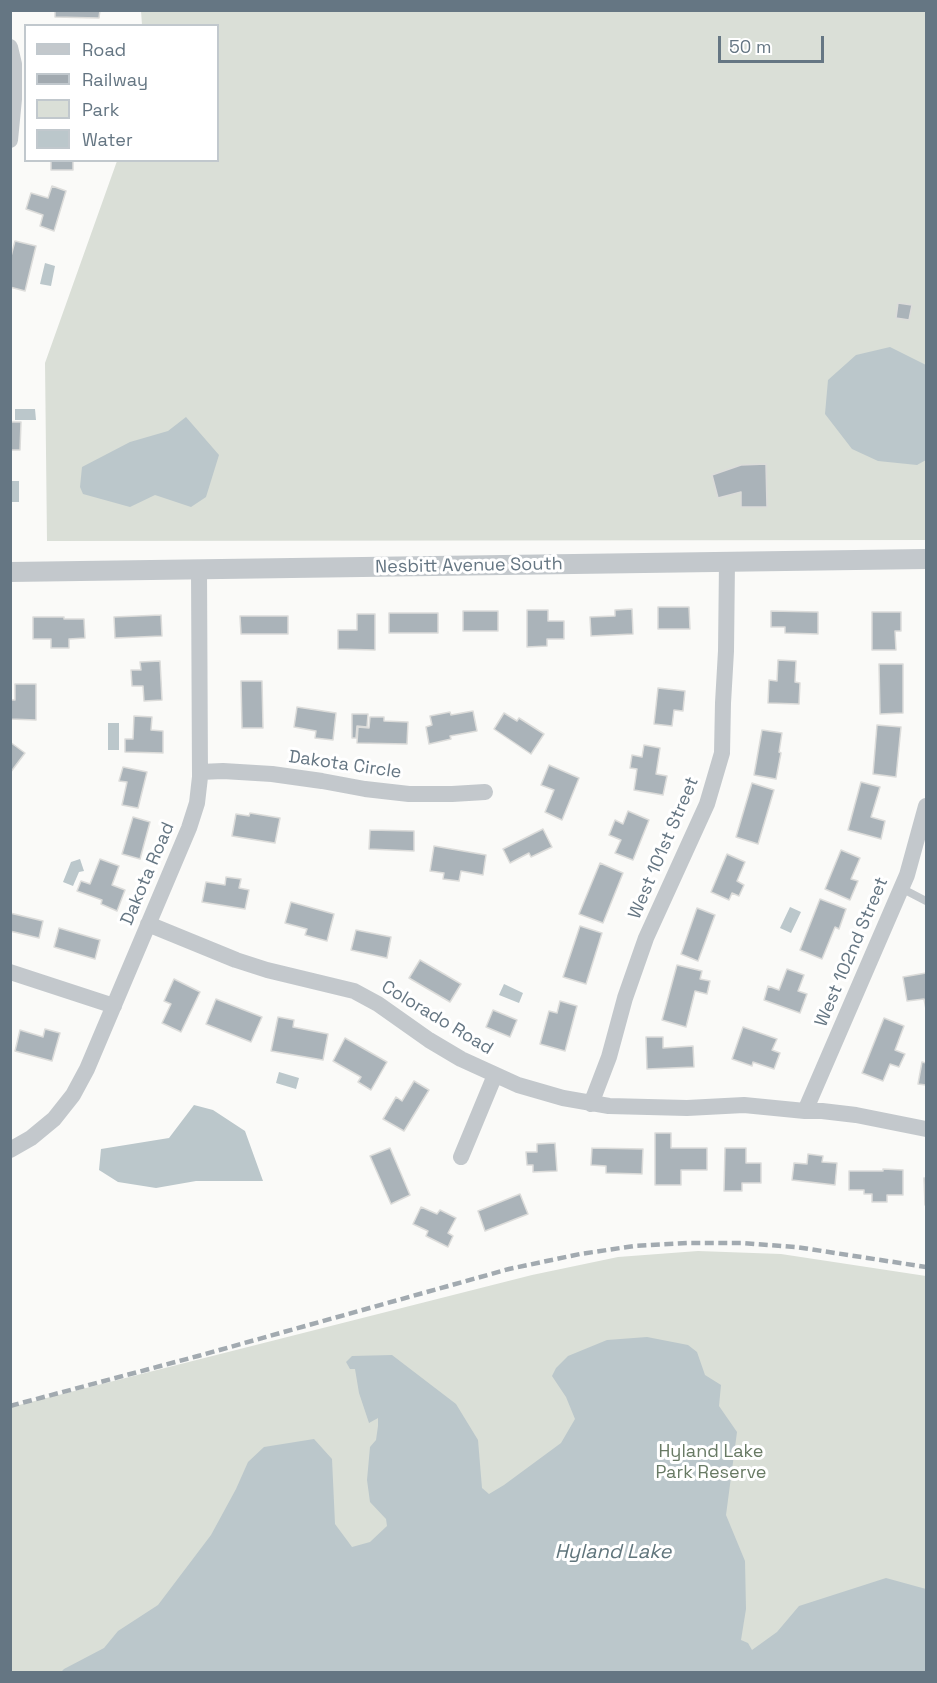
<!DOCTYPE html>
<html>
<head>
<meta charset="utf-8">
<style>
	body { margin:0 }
	#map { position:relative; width:937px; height:1683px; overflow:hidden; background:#fafaf8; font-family:"Space Grotesk",sans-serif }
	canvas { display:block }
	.frame { position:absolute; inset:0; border:12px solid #657683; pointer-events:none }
	.legend { position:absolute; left:24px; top:24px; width:195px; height:138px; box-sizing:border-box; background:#fff; border:2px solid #c1c8cd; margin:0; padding:8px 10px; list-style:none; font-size:18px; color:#657683 }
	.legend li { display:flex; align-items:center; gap:12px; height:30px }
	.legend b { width:30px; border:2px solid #c1c8cd }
	.scale { position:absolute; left:718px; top:36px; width:106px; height:27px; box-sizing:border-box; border:3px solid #657683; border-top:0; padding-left:8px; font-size:18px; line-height:21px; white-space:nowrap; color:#657683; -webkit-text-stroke:4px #fff; paint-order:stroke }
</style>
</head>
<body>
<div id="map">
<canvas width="937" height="1683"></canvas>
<div class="frame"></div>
<ul class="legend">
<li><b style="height:8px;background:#c3c8cc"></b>Road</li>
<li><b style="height:8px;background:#a2aab0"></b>Railway</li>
<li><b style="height:16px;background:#dadfd7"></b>Park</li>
<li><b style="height:16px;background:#bbc7cb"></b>Water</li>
</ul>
<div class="scale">50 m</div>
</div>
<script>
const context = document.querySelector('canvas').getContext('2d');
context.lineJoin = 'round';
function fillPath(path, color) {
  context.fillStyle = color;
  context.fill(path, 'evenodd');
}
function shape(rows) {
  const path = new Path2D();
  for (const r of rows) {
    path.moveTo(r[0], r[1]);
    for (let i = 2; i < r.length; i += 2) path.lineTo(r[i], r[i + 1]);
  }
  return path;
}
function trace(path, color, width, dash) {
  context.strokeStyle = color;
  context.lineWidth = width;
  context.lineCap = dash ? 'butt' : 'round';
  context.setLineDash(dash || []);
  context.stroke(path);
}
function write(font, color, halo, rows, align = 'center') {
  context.font = font + ' "Space Grotesk",sans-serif';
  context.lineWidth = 6;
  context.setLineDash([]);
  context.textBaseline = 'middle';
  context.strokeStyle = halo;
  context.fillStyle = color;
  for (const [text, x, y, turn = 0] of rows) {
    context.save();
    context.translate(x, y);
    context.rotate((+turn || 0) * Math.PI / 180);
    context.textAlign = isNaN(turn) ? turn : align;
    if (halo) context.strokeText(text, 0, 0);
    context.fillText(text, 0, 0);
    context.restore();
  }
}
const green = shape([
	[141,11,926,11,926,540,47,541,45,363,117,161,218,160,218,26,142,25],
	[698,1251,781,1254,926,1276,926,1672,11,1672,11,1407,532,1275,618,1257]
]);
const water = shape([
	[45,263,55,266,51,286,40,284],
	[890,347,926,365,926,460,917,465,878,461,852,449,825,414,828,380,856,355],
	[15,409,35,409,36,420,15,420],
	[186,417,219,455,206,497,191,507,155,495,130,507,83,494,80,487,82,467,130,442,168,431],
	[11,481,19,481,19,502,11,502],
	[108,723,119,723,119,750,108,750],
	[80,859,84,871,79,872,73,886,63,882,71,862],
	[790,907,801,912,791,933,780,928],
	[504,984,523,993,519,1003,499,995],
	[279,1072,299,1078,296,1089,276,1083],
	[194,1105,213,1110,245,1131,263,1181,196,1181,156,1188,118,1182,99,1170,101,1149,169,1138],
	[647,1337,688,1345,697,1352,705,1375,721,1385,719,1406,737,1432,726,1515,745,1561,746,1609,741,1640,748,1643,752,1650,777,1632,799,1606,886,1578,926,1589,926,1672,61,1672,64,1669,104,1648,118,1631,158,1605,211,1535,236,1489,248,1462,264,1447,314,1439,332,1459,335,1524,352,1547,370,1542,387,1526,386,1519,370,1502,367,1480,370,1447,376,1440,378,1426,378,1418,369,1423,359,1393,355,1369,350,1369,346,1362,352,1356,392,1355,456,1404,478,1440,482,1488,489,1494,504,1485,561,1443,575,1419,566,1397,552,1376,556,1368,568,1356,607,1340]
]);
const building = shape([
	[55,10,100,10,99,18,55,17,55,10],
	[51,160,73,160,73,170,51,170,51,160],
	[52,186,66,191,54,231,40,226,43,215,26,209,31,193,48,198,52,186],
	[15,241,36,246,25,291,10,287,10,260,15,241],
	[898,303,912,305,909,320,896,318,898,303],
	[10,422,21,422,20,450,10,450,10,422],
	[766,464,767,507,741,507,741,492,718,498,712,475,741,465,766,464],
	[658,607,689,607,690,629,658,629,658,607],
	[632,609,633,634,591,636,590,617,615,616,615,610,632,609],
	[527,610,548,610,548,621,564,621,564,639,547,639,547,646,527,647,527,610],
	[463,611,498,611,498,631,463,631,463,611],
	[771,611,818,612,818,634,785,633,785,627,771,627,771,611],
	[872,612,901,612,901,631,895,631,896,650,872,650,872,612],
	[389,613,438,613,438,633,389,633,389,613],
	[357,614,375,614,375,650,338,649,338,630,357,630,357,614],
	[161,615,162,636,115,638,114,617,161,615],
	[240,616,288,616,288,634,241,634,240,616],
	[33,617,64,617,64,619,84,619,85,638,69,639,69,648,51,648,51,639,33,639,33,617],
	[778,660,796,661,795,682,800,683,799,704,768,703,769,680,777,681,778,660],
	[160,661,162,700,144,701,143,686,132,686,131,670,141,670,140,662,160,661],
	[879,664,903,664,903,713,880,714,879,664],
	[241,681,262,681,263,728,242,728,241,681],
	[15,684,36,684,36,720,10,719,10,700,15,700,15,684],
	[658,688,685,691,683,711,674,710,672,726,654,724,658,688],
	[297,707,336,713,333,740,315,738,316,731,294,727,297,707],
	[473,711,477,731,450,736,451,739,429,744,426,727,432,725,430,716,450,712,451,715,473,711],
	[504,713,517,721,519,718,544,734,531,754,494,729,504,713],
	[352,714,368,714,367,727,357,726,356,738,352,738,352,714],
	[134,716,152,717,151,730,163,731,163,753,125,752,125,739,133,739,134,716],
	[370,717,384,717,384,721,408,722,407,744,357,743,358,727,369,728,370,717],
	[877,725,901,727,896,777,873,774,877,725],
	[762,730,782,733,779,752,781,753,776,779,754,775,762,730],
	[10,742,25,753,10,773,10,742],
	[644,745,660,748,656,774,667,776,663,795,634,790,637,769,630,768,632,755,642,757,644,745],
	[549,765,579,778,562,820,545,812,554,790,541,785,549,765],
	[123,767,147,772,138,808,122,805,127,782,119,781,123,767],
	[861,782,880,787,871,817,885,821,881,839,848,830,861,782],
	[752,783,774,790,758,844,736,837,752,783],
	[628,811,649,820,633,860,615,853,621,840,609,835,615,820,623,824,628,811],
	[250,813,280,818,275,843,232,836,236,814,249,816,250,813],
	[133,817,150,822,140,859,122,854,133,817],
	[543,829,552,847,531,857,529,853,510,863,503,849,543,829],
	[370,830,414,831,414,851,369,849,370,830],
	[434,846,486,855,483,875,461,871,459,881,443,879,444,873,430,871,434,846],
	[841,850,860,858,851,879,858,881,850,900,825,889,841,850],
	[727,854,745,862,737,881,744,885,739,896,732,893,729,900,711,892,727,854],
	[100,859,119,866,112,885,125,890,117,911,101,904,102,900,77,891,81,881,90,884,100,859],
	[600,863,623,873,603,923,579,914,600,863],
	[226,877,241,879,239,888,249,890,245,909,202,902,206,882,225,885,226,877],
	[820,899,846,909,839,929,835,927,822,959,800,950,820,899],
	[291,902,334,914,327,941,305,935,307,929,285,923,291,902],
	[697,908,715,915,698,961,681,954,697,908],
	[10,913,43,921,39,938,10,931,10,913],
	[580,926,602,933,586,984,563,977,580,926],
	[59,928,100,940,95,959,54,947,59,928],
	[356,930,391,937,387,958,351,950,356,930],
	[420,960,461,984,450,1002,409,978,420,960],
	[677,965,702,971,700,979,710,981,707,994,695,991,686,1027,662,1020,677,965],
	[787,969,804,975,798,991,807,994,800,1013,764,1000,768,986,779,990,787,969],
	[926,973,926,1009,924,999,907,1001,903,977,926,973],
	[174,979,200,992,181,1032,162,1023,171,1004,164,1001,174,979],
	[216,999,262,1017,251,1042,206,1024,216,999],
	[560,1001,577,1006,565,1051,540,1044,549,1011,557,1013,560,1001],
	[493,1010,517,1020,510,1037,486,1027,493,1010],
	[278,1017,294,1020,293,1027,328,1034,323,1060,271,1051,278,1017],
	[884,1018,904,1026,895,1050,905,1054,899,1067,890,1064,883,1081,862,1073,884,1018],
	[743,1027,777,1039,772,1050,780,1053,774,1069,753,1062,752,1066,732,1059,743,1027],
	[45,1029,60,1033,52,1061,15,1051,20,1030,43,1037,45,1029],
	[646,1037,663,1037,663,1048,693,1046,694,1067,647,1069,646,1037],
	[345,1038,387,1062,371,1090,358,1082,361,1077,333,1061,345,1038],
	[922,1062,926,1063,926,1085,918,1084,922,1062],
	[414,1081,429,1090,404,1131,383,1119,396,1097,402,1101,414,1081],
	[655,1133,671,1133,671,1148,707,1148,707,1170,681,1170,681,1185,655,1185,655,1133],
	[555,1143,557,1171,533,1172,533,1165,527,1165,526,1152,537,1152,537,1144,555,1143],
	[390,1148,410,1195,391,1204,370,1156,390,1148],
	[592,1148,643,1149,642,1174,606,1173,606,1166,591,1165,592,1148],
	[725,1148,746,1148,746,1163,761,1163,761,1183,742,1183,742,1191,724,1191,725,1148],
	[808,1154,823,1156,822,1162,837,1163,835,1185,792,1180,794,1163,807,1164,808,1154],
	[883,1169,903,1170,903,1195,887,1195,887,1202,872,1202,872,1194,864,1194,864,1190,849,1190,849,1171,883,1171,883,1169],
	[924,1178,926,1178,926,1205,925,1205,924,1178],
	[520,1194,528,1214,485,1231,478,1211,520,1194],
	[421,1207,437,1214,440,1210,456,1218,448,1233,453,1236,448,1247,426,1236,428,1231,413,1224,421,1207]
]);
const service = shape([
	[901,888,926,901]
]);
const minor = shape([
	[10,47,14,64,14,99,10,140],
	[200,772,223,771,272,774,322,781,365,789,409,794,452,794,485,792],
	[148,924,236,960,267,970,354,991,378,1004,429,1040,461,1059,518,1085,563,1098,609,1106,687,1108,744,1105,805,1111,822,1111,856,1115,926,1129],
	[10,972,114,1006],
	[591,1104,609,1057,625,998,646,938,707,804,722,753,723,703,726,651,727,562],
	[805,1111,907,875,926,806],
	[10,1150,31,1138,54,1119,73,1095,87,1069,189,828,197,803,200,777,199,570],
	[461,1157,495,1075]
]);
const tertiary = shape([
	[10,572,926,559]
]);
const rail = shape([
	[10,1406,198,1356,509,1269,580,1254,634,1246,688,1243,742,1243,796,1247,926,1267]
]);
const streetNames = [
	["Nesbitt Avenue South",469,566,-1],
	["Dakota Circle",345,765,8],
	["West 101st Street",664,848,-67],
	["Dakota Road",148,874,-67],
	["West 102nd Street",852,952,-67],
	["Colorado Road",437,1018,31]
];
const parkNames = [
	["Hyland Lake",711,1452],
	["Park Reserve",711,1473]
];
const waterNames = [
	["Hyland Lake",613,1553]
];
fillPath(green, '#dadfd7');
fillPath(water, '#bbc7cb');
fillPath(building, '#aab3b9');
trace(building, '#dcdcda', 1.5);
trace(service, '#c3c8cc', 8);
trace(minor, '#c3c8cc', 16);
trace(tertiary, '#c3c8cc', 20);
trace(rail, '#a2aab0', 4.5, [9, 4.5]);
write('18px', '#657683', '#fff', streetNames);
write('18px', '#687a64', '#fff', parkNames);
write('italic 20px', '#60757c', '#fff', waterNames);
</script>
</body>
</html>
